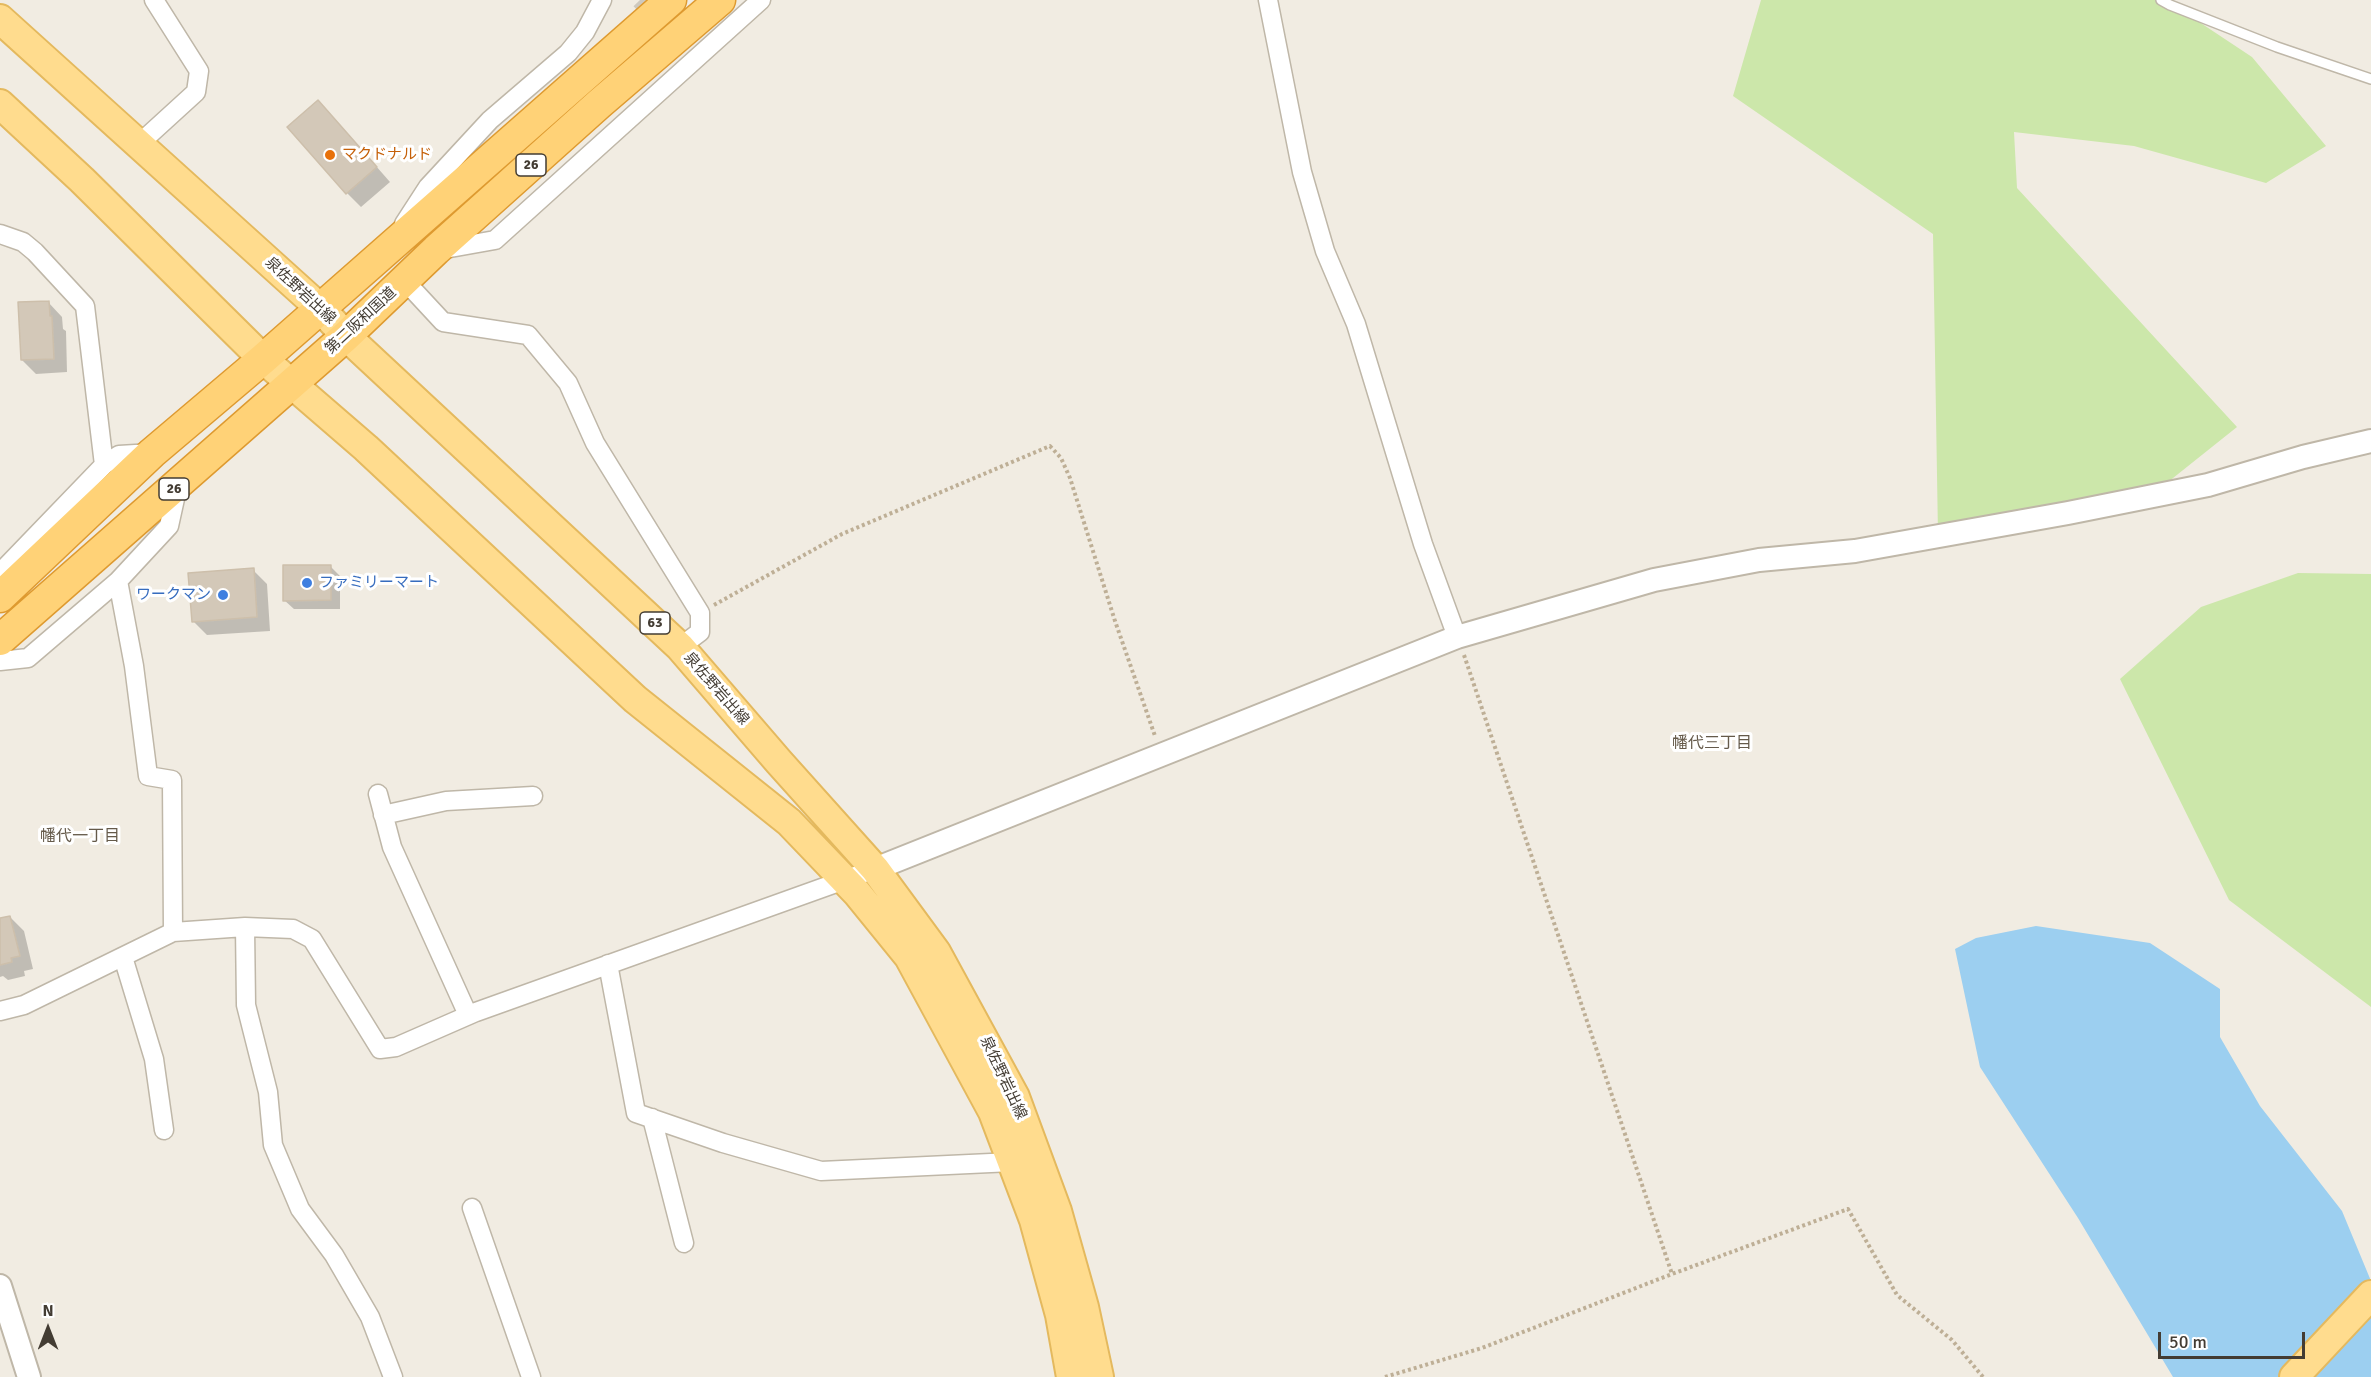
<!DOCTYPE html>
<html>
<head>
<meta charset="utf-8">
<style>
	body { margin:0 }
	#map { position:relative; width:2371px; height:1377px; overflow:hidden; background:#f1ece2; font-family:Signika,sans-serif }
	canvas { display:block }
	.north { position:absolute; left:18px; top:1299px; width:60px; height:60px; -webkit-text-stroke:4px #fff; paint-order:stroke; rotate:0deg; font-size:16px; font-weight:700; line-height:24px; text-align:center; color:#433c33 }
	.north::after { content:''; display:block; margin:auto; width:21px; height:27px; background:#433c33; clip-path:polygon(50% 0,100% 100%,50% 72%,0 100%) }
	.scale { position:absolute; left:2158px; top:1332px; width:147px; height:27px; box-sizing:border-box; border:3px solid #433c33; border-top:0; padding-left:8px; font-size:18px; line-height:21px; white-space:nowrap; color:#433c33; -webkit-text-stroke:4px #fff; paint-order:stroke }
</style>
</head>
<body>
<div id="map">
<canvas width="2371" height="1377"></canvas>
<div class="north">N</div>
<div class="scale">50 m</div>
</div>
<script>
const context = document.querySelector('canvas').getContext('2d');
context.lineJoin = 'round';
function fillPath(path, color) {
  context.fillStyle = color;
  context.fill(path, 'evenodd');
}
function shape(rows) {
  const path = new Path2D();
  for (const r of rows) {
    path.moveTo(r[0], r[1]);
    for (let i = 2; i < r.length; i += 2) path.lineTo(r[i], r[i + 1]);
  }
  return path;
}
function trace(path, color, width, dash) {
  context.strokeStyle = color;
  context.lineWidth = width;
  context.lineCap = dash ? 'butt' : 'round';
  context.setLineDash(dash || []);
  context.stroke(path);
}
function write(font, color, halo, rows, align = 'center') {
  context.font = font + ' Signika,"Noto Sans JP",sans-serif';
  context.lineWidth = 6;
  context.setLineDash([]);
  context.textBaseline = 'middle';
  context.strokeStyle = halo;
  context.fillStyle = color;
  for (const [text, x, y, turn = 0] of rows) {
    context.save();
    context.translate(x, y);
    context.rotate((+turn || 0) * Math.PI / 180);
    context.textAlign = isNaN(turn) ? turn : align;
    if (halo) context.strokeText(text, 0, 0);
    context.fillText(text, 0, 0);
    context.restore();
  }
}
const green = shape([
	[1761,0,2166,0,2252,57,2326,146,2266,183,2134,146,2014,132,2017,188,2237,427,2148,498,1938,535,1933,234,1733,96],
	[2298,573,2371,574,2371,1007,2229,900,2120,679,2201,607]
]);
const water = shape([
	[2036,926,2150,943,2220,989,2220,1037,2260,1106,2342,1211,2371,1281,2371,1377,2173,1377,2078,1218,1980,1067,1955,949,1976,938]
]);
const shadow = shape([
	[332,116,390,182,361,207,347,193],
	[48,302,62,317,63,329,66,331,67,372,36,374,22,360],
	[331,567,340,576,340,609,294,609,284,600],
	[253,570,267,584,270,631,207,635,193,621],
	[10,917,24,931,33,969,24,971,25,976,8,980,3,976,0,977,0,920]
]);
const building = shape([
	[318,100,377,167,346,194,287,127,318,100],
	[49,301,50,316,52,316,54,359,21,360,18,302,49,301],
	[283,565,331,565,331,600,283,601,283,565],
	[254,568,257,617,192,622,188,573,254,568],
	[10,916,20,956,11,958,12,962,0,965,0,918,10,916]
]);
const minorTunnel = shape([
	[640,0,682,44]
]);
const path = shape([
	[714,605,842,534,1050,446,1061,458,1070,478,1115,621,1155,736],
	[1464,655,1672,1274],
	[1385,1377,1482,1348,1672,1274,1848,1209,1897,1295,1952,1340,1983,1377]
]);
const service = shape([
	[2161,0,2170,5,2277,47,2371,79]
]);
const minor = shape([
	[1268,0,1302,172,1325,251,1356,324,1423,544,1457,637],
	[139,144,196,92,199,71,154,0],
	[404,224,428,187,490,120,568,53,585,32,602,0],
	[0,234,23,242,35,252,85,306,104,465,119,455,152,453],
	[439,250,495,240,761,0],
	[404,280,443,322,528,335,568,383,595,443,700,613,700,632,680,647],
	[0,573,104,465],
	[118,581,134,666,148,776,172,780,173,932],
	[0,661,28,658,118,581,169,526,178,485],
	[378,794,392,847,468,1015],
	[383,815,446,801,533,796],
	[245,927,246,1005,268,1092,273,1145,300,1209,334,1255,370,1317,393,1377],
	[123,957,154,1059,164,1130],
	[608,964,636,1113,723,1143,821,1171,1012,1162],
	[0,1011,24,1005,173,932,245,927,293,929,312,939,380,1049,396,1047,476,1012,875,869],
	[652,1118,684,1243],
	[472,1208,531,1377]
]);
const tertiary = shape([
	[875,869,1457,637,1654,580,1759,560,1855,551,2068,513,2208,485,2303,457,2371,441],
	[0,1286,29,1377]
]);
const primary = shape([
	[0,19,320,308,346,336,680,647,779,762,875,869,936,952,1015,1097,1057,1211,1084,1307,1099,1377],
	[0,104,82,180,263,359,366,448,635,699,789,822,857,893,909,957,993,1112,1034,1220,1060,1315,1071,1377],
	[2294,1377,2371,1295]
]);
const trunk = shape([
	[0,597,152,453,263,359,671,0],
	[0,640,346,336,436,250,599,104,720,0]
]);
const markers = [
	[330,155,6,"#e8710a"],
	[307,583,6,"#3f7fe0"],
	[223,595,6,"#3f7fe0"]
];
const shields = [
	[531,165,30],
	[174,489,30],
	[655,623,30]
];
const shieldNames = [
	["26",531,165],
	["26",174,489],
	["63",655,623]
];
const foodNames = [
	["マクドナルド",342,155]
];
const streetNames = [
	["泉佐野岩出線",300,291,43],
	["第二阪和国道",361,321,-43],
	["泉佐野岩出線",716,689,49],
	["泉佐野岩出線",1003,1078,65]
];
const shopNames = [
	["ファミリーマート",319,583],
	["ワークマン",211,595,"right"]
];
const neighbourhoodNames = [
	["幡代三丁目",1712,744],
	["幡代一丁目",80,837]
];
fillPath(green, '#cce7aa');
fillPath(water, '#9ccff0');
fillPath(shadow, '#0003');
fillPath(building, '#d3c8b8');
trace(building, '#cdbfab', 1.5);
trace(minorTunnel, '#cec9bf', 18, [18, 9]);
trace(service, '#bfb7a8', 12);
trace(minor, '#bfb7a8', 21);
trace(tertiary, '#bfb7a8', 26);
trace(primary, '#e4b95e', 32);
trace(trunk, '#de9a30', 33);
trace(path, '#beaf96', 4, [3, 3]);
trace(service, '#fff', 9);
trace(minor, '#fff', 18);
trace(tertiary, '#fff', 22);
trace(primary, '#ffdc8e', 28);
trace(trunk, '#ffd277', 30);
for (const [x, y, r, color] of markers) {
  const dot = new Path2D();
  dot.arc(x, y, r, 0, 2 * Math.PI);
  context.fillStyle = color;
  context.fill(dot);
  trace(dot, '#fff', 2);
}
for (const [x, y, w] of shields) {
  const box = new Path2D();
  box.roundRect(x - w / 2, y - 11, w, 22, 4.5);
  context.fillStyle = '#fff';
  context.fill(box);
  trace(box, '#433c33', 1.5);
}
write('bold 14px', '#433c33', null, shieldNames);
write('15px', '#c56008', '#fff', foodNames, 'left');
write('15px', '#433c33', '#fff', streetNames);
write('15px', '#366cbe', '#fff', shopNames, 'left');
write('16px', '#655a4a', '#fff', neighbourhoodNames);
</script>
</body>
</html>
